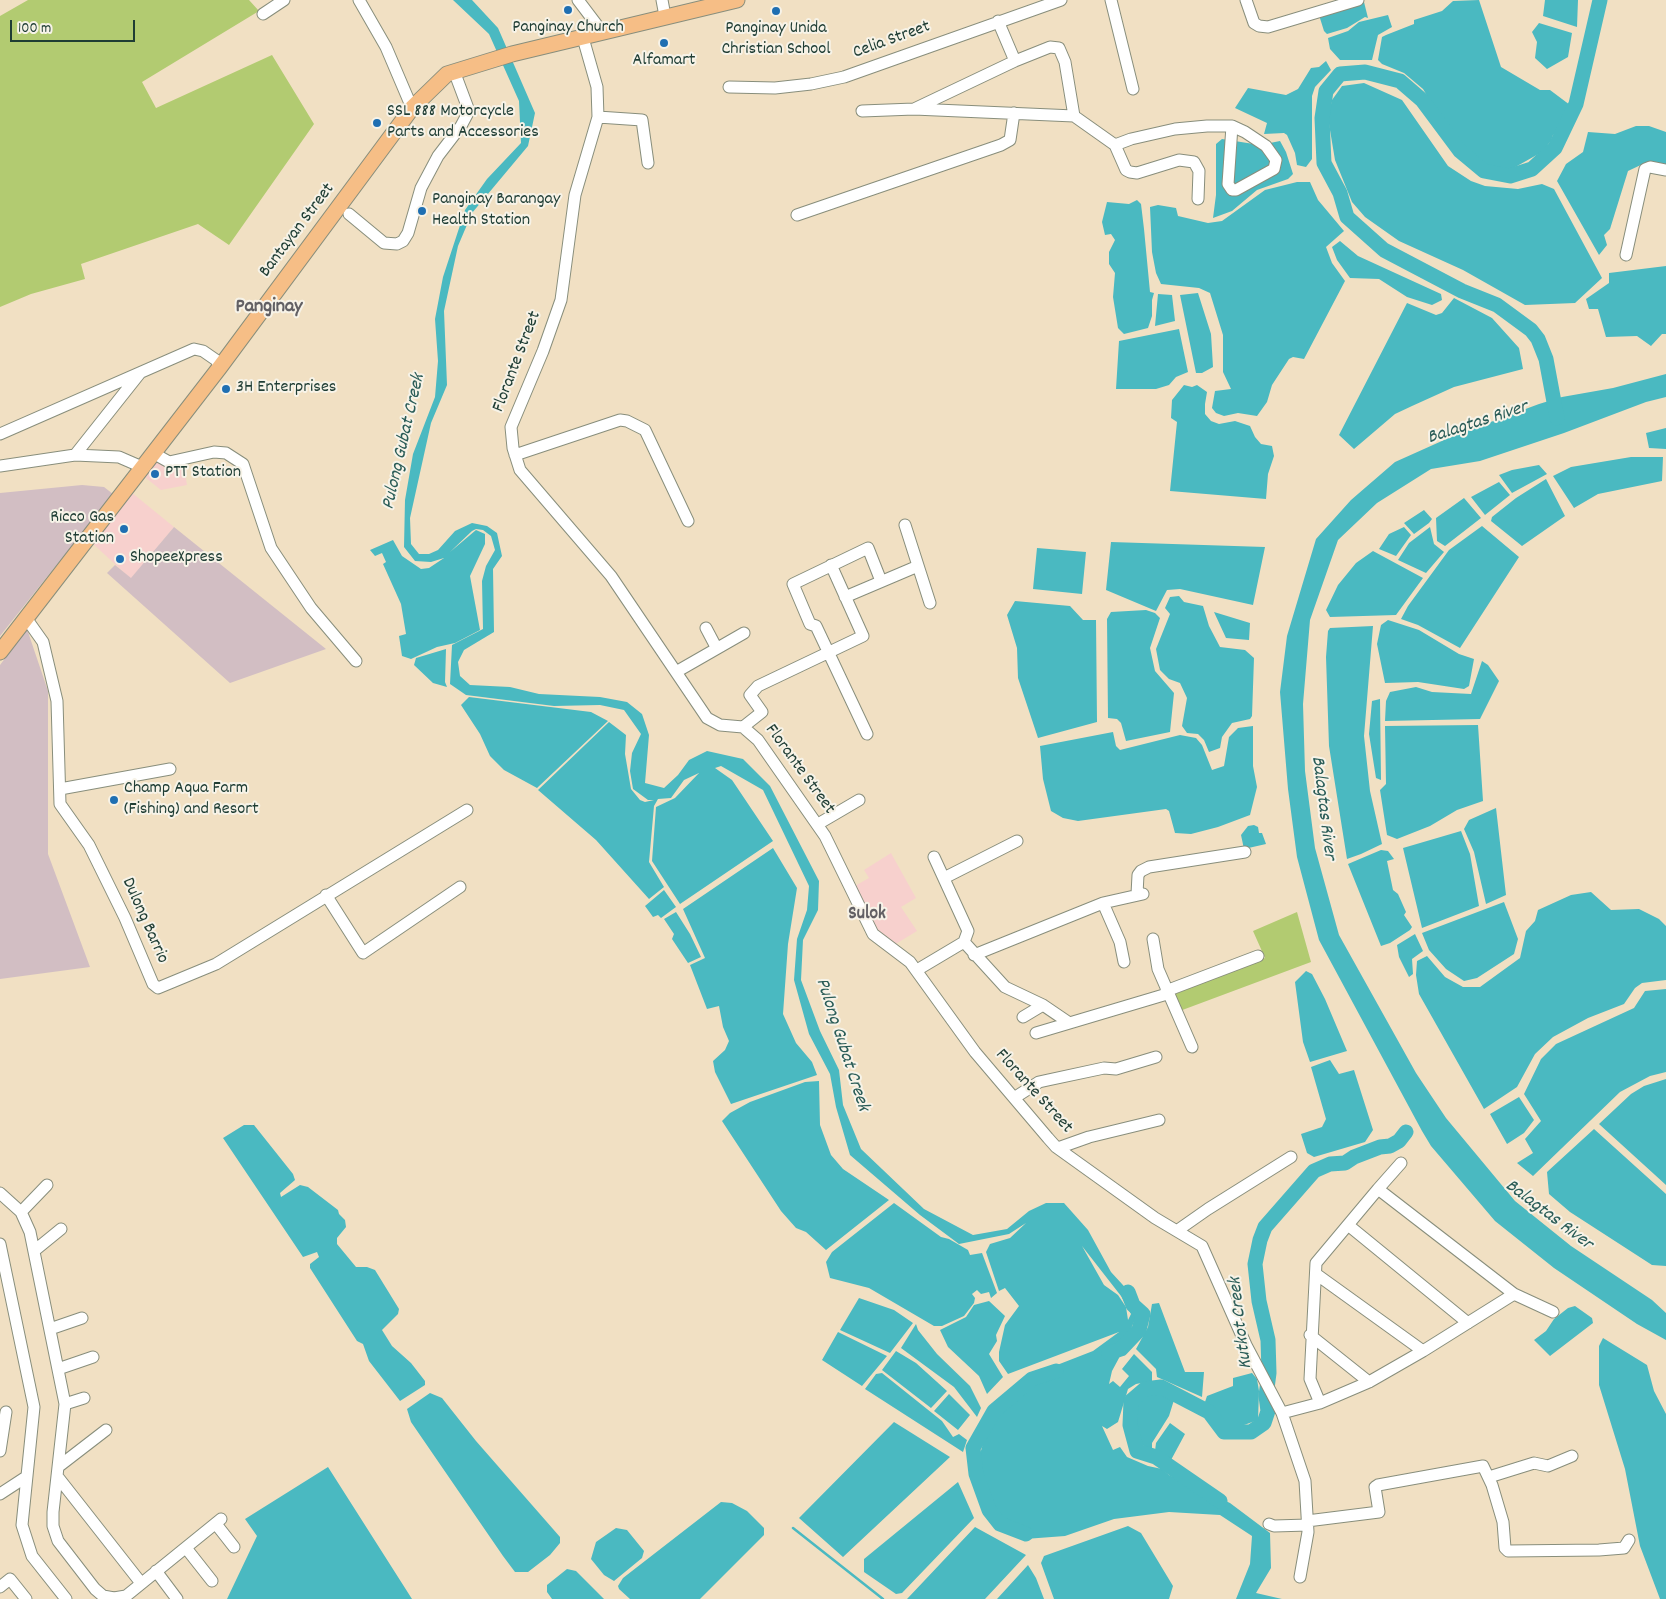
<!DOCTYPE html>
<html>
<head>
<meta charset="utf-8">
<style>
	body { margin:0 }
	#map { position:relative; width:1666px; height:1599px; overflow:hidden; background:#f1e0c3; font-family:Dekko,sans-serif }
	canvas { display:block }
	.scale { position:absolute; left:10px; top:20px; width:125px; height:22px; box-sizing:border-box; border:2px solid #1f3d34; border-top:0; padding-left:6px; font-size:15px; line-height:18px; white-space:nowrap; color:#1f3d34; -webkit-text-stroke:4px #f7f3e8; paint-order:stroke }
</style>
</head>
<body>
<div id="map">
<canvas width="1666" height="1599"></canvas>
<div class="scale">100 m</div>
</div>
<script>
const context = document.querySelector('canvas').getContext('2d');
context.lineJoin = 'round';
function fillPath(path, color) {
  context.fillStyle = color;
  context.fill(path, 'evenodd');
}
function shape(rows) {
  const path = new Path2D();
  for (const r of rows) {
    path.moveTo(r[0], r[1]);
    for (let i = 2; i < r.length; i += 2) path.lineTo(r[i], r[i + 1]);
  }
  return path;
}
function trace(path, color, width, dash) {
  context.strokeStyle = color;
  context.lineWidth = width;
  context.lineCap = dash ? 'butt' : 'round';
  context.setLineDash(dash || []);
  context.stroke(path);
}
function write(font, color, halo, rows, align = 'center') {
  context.font = font + ' Dekko,sans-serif';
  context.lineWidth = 4;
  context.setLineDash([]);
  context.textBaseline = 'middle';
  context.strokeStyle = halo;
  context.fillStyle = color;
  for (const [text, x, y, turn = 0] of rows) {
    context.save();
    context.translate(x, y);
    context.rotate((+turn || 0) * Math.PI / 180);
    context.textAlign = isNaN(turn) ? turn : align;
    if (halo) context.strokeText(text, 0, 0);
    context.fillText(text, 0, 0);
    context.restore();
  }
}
const built = shape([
	[155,459,183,462,187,485,161,490,142,475],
	[131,492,174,527,131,579,91,542],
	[891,853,916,898,901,907,917,931,894,945,879,935,853,887,869,878,864,870]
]);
const industrial = shape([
	[82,485,104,487,113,494,0,636,0,493],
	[174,527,326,649,230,683,107,573,115,565,131,578],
	[27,629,48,691,48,854,90,967,0,979,0,665]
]);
const green = shape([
	[28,0,249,0,259,11,142,82,156,108,272,55,314,124,229,245,198,224,81,264,85,279,31,294,0,307,0,16],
	[1297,912,1311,962,1177,1012,1170,996,1265,958,1253,931]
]);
const water = shape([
	[453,0,472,0,498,28,535,113,528,146,472,213,458,246,444,311,447,385,431,423,410,518,411,544,419,554,429,554,438,550,455,531,472,523,487,526,497,533,502,556,493,569,494,632,464,650,458,662,460,676,470,685,510,687,539,694,600,697,627,702,642,714,649,735,645,783,664,788,678,775,689,760,707,751,743,759,770,786,819,881,818,910,803,940,801,980,820,1031,839,1070,843,1105,861,1149,924,1209,973,1235,1007,1229,1029,1211,1046,1203,1064,1203,1088,1230,1111,1272,1133,1296,1138,1312,1119,1358,1112,1371,1109,1384,1113,1381,1120,1387,1129,1376,1122,1369,1134,1354,1152,1372,1152,1381,1136,1384,1128,1389,1118,1422,1107,1429,1102,1426,1113,1450,1120,1447,1127,1457,1148,1466,1162,1469,1169,1475,1230,1503,1270,1533,1271,1568,1256,1593,1282,1599,1236,1599,1250,1564,1252,1536,1220,1515,1169,1512,1114,1519,1065,1536,1025,1539,999,1520,979,1482,979,1458,985,1436,1000,1404,1057,1365,1093,1351,1119,1332,1008,1374,999,1361,999,1352,1005,1325,1019,1306,1005,1288,999,1291,986,1252,990,1244,1010,1238,1026,1223,1009,1234,959,1244,920,1215,850,1155,836,1107,830,1074,809,1034,794,980,797,939,807,910,809,886,763,790,721,766,715,768,732,780,773,841,680,904,652,861,656,807,675,798,699,773,684,780,671,798,658,799,654,806,649,862,664,887,649,899,596,840,538,790,609,722,626,735,625,754,631,789,640,800,645,802,654,800,648,800,633,789,630,771,632,753,641,734,624,710,600,705,554,706,466,695,450,684,452,645,483,629,482,581,486,566,495,550,491,536,483,530,476,529,472,531,450,552,476,530,485,534,485,544,470,576,480,630,455,643,437,647,411,659,402,656,399,636,406,634,401,604,383,564,386,562,382,553,375,556,370,550,393,540,402,556,421,569,429,568,444,558,431,562,415,561,404,547,405,500,413,454,435,397,438,361,435,319,443,277,465,210,487,179,521,143,519,101,489,34],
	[1082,1246,1121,1296,1131,1314,1128,1320,1126,1307,1118,1295,1104,1285],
	[1479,0,1501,67,1540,90,1550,90,1570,105,1559,131,1553,135,1551,141,1542,152,1510,170,1483,165,1468,153,1443,122,1423,89,1404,73,1382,64,1378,60,1382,37,1386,35,1414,24,1414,20,1442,11,1453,1],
	[1545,0,1578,0,1577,27,1543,16],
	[1364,2,1368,18,1365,17,1347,28,1327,34,1324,31,1319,15],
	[1388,15,1392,27,1378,35,1372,60,1340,60,1330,49,1328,38,1348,31,1359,22],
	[1539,23,1572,33,1568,57,1547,69,1535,58,1537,42,1532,32],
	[1326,61,1331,70,1315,87,1312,96,1312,159,1306,167,1297,165,1295,153,1287,135,1284,133,1264,134,1267,123,1235,108,1248,88,1286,95,1298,89,1311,68,1319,67],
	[1364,83,1402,100,1448,166,1471,181,1485,186,1518,189,1542,184,1554,189,1602,278,1575,303,1525,305,1463,270,1399,241,1365,217,1352,202,1335,160,1328,118,1332,100,1342,86],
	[1636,126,1649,126,1666,132,1666,166,1645,163,1628,171,1610,229,1604,235,1607,245,1599,255,1557,181,1566,164,1583,152,1588,132,1615,134],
	[1222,139,1260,145,1280,141,1286,152,1293,174,1288,179,1257,190,1232,211,1213,218,1216,195,1216,144],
	[1297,182,1310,182,1318,200,1344,231,1326,247,1332,263,1345,281,1304,359,1293,357,1289,359,1272,385,1267,402,1257,416,1238,413,1224,416,1216,413,1212,408,1215,391,1231,389,1223,372,1223,335,1210,293,1199,288,1161,284,1156,273,1152,252,1150,207,1158,205,1176,208,1178,216,1208,223,1222,221,1265,190],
	[1137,200,1141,204,1144,229,1150,292,1154,293,1152,300,1152,316,1148,328,1124,334,1118,328,1113,297,1115,273,1109,264,1109,252,1115,240,1111,234,1105,235,1102,222,1107,202,1129,204],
	[1340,241,1358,256,1441,294,1442,300,1432,305,1407,297,1379,279,1350,278,1337,260,1332,247],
	[1666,266,1666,334,1662,334,1651,346,1637,336,1606,337,1598,309,1589,309,1586,299,1609,283,1609,273],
	[1198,293,1211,334,1213,367,1202,373,1196,373,1180,295],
	[1158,294,1172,295,1175,321,1155,326],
	[1454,298,1492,318,1519,348,1523,369,1454,387,1412,406,1395,414,1354,449,1339,435,1407,303,1436,315,1442,313],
	[1179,329,1188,372,1176,377,1169,385,1156,389,1116,389,1119,341],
	[1666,374,1666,397,1646,402,1564,433,1480,461,1431,469,1377,503,1338,540,1310,620,1303,704,1305,771,1315,848,1339,935,1416,1073,1446,1118,1515,1201,1571,1246,1652,1300,1666,1313,1666,1340,1637,1324,1554,1268,1495,1221,1431,1146,1422,1131,1319,940,1297,857,1288,789,1280,692,1287,636,1316,539,1351,500,1395,462,1453,436,1539,404,1562,397,1613,388],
	[1184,385,1192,387,1197,385,1207,392,1205,404,1205,414,1211,421,1219,424,1235,421,1250,426,1255,437,1261,444,1272,446,1274,456,1268,474,1266,499,1170,491,1177,422,1171,418,1172,400],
	[1666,428,1666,449,1649,448,1646,433],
	[1631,457,1663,457,1662,481,1598,494,1574,508,1553,476,1571,467],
	[1539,465,1547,474,1512,493,1499,475,1512,470],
	[1546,479,1565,516,1522,546,1491,521,1492,517,1516,498],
	[1499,482,1510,495,1485,515,1471,497],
	[1464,498,1481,518,1445,546,1437,541,1436,518],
	[1424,510,1432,519,1429,523,1414,534,1404,523],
	[1482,526,1519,557,1460,648,1418,625,1401,619,1408,606,1449,550],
	[1404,527,1411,535,1396,556,1379,549,1389,534],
	[1430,527,1434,544,1444,552,1426,573,1398,560,1409,543],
	[1111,542,1265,547,1253,605,1180,589,1167,590,1156,611,1106,590],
	[1037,548,1086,552,1082,594,1033,589],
	[1373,551,1423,578,1396,615,1330,617,1326,610,1338,585,1356,563],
	[1179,596,1184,602,1203,606,1209,626,1220,647,1245,650,1254,658,1252,716,1250,719,1232,723,1222,737,1220,748,1209,752,1204,740,1198,734,1187,733,1182,726,1187,698,1180,683,1169,679,1160,670,1156,649,1170,614,1165,608,1170,597],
	[1015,601,1070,606,1083,620,1096,620,1097,722,1038,738,1018,678,1017,648,1007,615],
	[1146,610,1155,613,1160,618,1150,648,1155,671,1174,693,1170,732,1126,741,1121,723,1117,719,1108,718,1107,619,1111,612],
	[1214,612,1250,623,1249,640,1226,638],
	[1388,620,1419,630,1459,654,1474,659,1469,686,1464,689,1418,682,1385,683,1377,644,1381,625],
	[1373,626,1364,736,1370,791,1382,844,1361,854,1347,859,1329,746,1326,657,1328,631,1330,628],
	[446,649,445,682,447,687,433,683,414,665,416,658],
	[1482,661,1488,665,1499,681,1480,719,1385,721,1386,701,1390,692,1416,687,1432,692,1471,694],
	[469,697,591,712,608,721,537,788,504,770,490,756,480,734,461,705],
	[1380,699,1381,780,1376,778,1369,734,1372,701],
	[1478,725,1483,801,1457,810,1430,826,1397,839,1387,835,1380,790,1386,784,1385,726],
	[1253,726,1253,766,1257,787,1250,815,1218,827,1191,834,1175,833,1169,811,1166,809,1078,821,1063,818,1051,811,1043,779,1040,746,1113,732,1116,746,1120,750,1180,735,1196,738,1202,745,1212,770,1224,766,1229,737,1238,728],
	[1496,808,1506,895,1486,904,1474,852,1464,829,1469,820],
	[1254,825,1258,827,1259,833,1262,833,1266,844,1244,849,1241,835,1248,826],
	[1461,831,1470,854,1479,906,1422,928,1403,848],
	[773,848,797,888,788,944,783,1014,796,1043,812,1062,817,1075,731,1104,715,1072,713,1061,725,1050,729,1041,723,1027,719,1006,707,1009,690,965,705,958,683,909],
	[1381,850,1388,851,1394,859,1387,861,1393,890,1398,894,1406,912,1404,915,1412,927,1410,930,1390,943,1381,946,1348,864],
	[664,890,676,907,661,918,658,915,653,917,645,906],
	[1591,892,1611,910,1639,909,1659,919,1666,926,1666,980,1642,983,1635,988,1624,1004,1588,1018,1553,1037,1535,1054,1517,1087,1484,1109,1419,994,1416,975,1417,961,1427,956,1445,977,1463,987,1480,987,1520,958,1526,931,1535,921,1538,910,1571,895],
	[1504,902,1518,939,1514,954,1477,978,1464,981,1446,969,1429,950,1422,933],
	[676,912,690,934,701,957,688,963,672,939,674,934,664,919],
	[1415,934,1423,951,1412,959,1413,974,1409,977,1399,957,1397,945],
	[1306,971,1312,974,1325,999,1347,1051,1310,1062,1303,1042,1295,982],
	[1666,989,1666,1072,1650,1076,1620,1092,1533,1176,1517,1163,1533,1153,1525,1139,1541,1121,1524,1094,1541,1059,1556,1044,1634,1008,1645,991],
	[1330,1060,1339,1074,1354,1070,1373,1130,1365,1142,1314,1157,1307,1153,1301,1134,1322,1127,1326,1119,1311,1067],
	[1666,1079,1666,1185,1599,1124,1631,1094,1644,1086],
	[819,1081,820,1125,831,1155,843,1169,889,1200,826,1250,806,1232,796,1228,781,1211,722,1121,730,1113,750,1102,805,1082],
	[1519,1097,1534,1120,1524,1133,1507,1144,1490,1114],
	[244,1125,254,1125,293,1174,295,1180,280,1193,281,1197,300,1185,308,1187,338,1210,339,1214,345,1220,346,1227,337,1238,337,1244,356,1267,367,1267,375,1270,399,1309,398,1314,382,1330,392,1346,411,1363,425,1381,425,1385,400,1401,369,1361,363,1344,357,1341,310,1268,310,1264,319,1257,317,1252,303,1257,223,1138],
	[1594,1129,1666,1194,1666,1266,1652,1265,1570,1212,1549,1194,1547,1172],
	[894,1203,941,1237,949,1239,968,1250,970,1255,982,1253,997,1293,991,1298,989,1292,981,1294,977,1290,972,1294,975,1298,974,1303,964,1316,942,1326,934,1326,869,1288,830,1278,826,1262,832,1252],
	[859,1298,894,1310,913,1323,890,1353,840,1330],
	[989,1301,1005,1316,996,1335,997,1341,989,1354,1003,1377,987,1394,979,1376,948,1347,940,1330,966,1317,974,1305],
	[1159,1303,1185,1372,1204,1372,1202,1397,1157,1377,1156,1369,1136,1349,1148,1327,1152,1304],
	[1575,1306,1592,1318,1593,1323,1550,1356,1534,1340,1546,1331,1554,1319,1568,1308],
	[916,1324,918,1330,937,1354,970,1386,981,1408,977,1417,954,1387,901,1348],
	[838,1332,887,1356,862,1386,822,1360],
	[1603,1338,1647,1365,1654,1391,1666,1414,1666,1599,1660,1599,1640,1546,1625,1469,1599,1385,1599,1346],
	[896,1351,916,1363,947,1391,931,1408,882,1370],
	[882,1373,942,1421,953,1437,959,1434,967,1440,963,1452,865,1389,876,1374],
	[1252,1373,1257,1379,1259,1391,1258,1420,1244,1425,1228,1427,1223,1423,1214,1408,1205,1402,1207,1396,1233,1386,1233,1378],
	[1161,1389,1172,1396,1174,1400,1169,1416,1152,1443,1152,1452,1140,1443,1135,1423,1135,1405,1151,1391],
	[430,1393,442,1398,476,1441,560,1537,560,1543,550,1555,528,1572,515,1572,503,1556,411,1422,407,1409],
	[949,1394,970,1415,958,1430,934,1411],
	[894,1422,950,1457,843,1557,799,1518],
	[1170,1423,1185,1434,1171,1460,1155,1451,1156,1443],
	[328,1467,412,1599,227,1599,257,1536,245,1519],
	[958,1482,974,1518,902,1593,896,1594,864,1572,864,1559],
	[721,1502,732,1503,747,1511,764,1528,764,1535,700,1599,630,1599,619,1589,618,1586,623,1578],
	[1128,1526,1141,1533,1173,1586,1169,1599,1054,1599,1041,1563,1044,1556],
	[975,1527,1026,1555,985,1599,907,1599],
	[616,1528,627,1530,644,1551,642,1558,614,1581,604,1575,591,1559,596,1542],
	[1028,1565,1036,1578,1044,1599,997,1599],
	[567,1569,576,1571,604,1599,552,1599,547,1592,547,1585]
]);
const stream = shape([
	[793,1528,883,1599]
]);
const river = shape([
	[1557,418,1546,359,1538,339,1531,330,1497,305,1462,291,1384,250,1347,217,1340,193,1324,163,1322,118,1326,91,1340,74,1365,72,1400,81,1422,100,1460,151,1484,171,1510,176,1532,169,1555,148,1576,104,1600,0],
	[1109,1353,1121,1349,1139,1330,1143,1314,1133,1305,1128,1292],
	[1220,1501,1156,1457,1137,1451,1130,1425,1131,1401,1145,1389,1161,1387,1209,1412,1224,1432,1251,1432,1264,1423,1268,1411,1266,1396,1269,1373,1268,1340,1259,1301,1255,1264,1260,1240,1265,1227,1314,1171,1330,1164,1345,1163,1354,1157,1380,1147,1390,1146,1399,1141,1406,1132],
	[1026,1534,1000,1524,989,1510,976,1474,973,1448,994,1411,1032,1379,1056,1371]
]);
const minor = shape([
	[359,0,386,47,412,108],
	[578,0,603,33],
	[662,0,665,16],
	[1111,0,1133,89],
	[1246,0,1254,23,1259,26,1268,27,1358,0],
	[263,14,284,0],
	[998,21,1015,61],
	[583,38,597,87,598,117,575,195,561,300,543,351,511,427,513,448,520,470,611,576,707,718,720,725,743,727,758,740,825,836,873,934,910,962,975,1052,1048,1138,1056,1147,1155,1218,1202,1246,1246,1345,1282,1413,1305,1481,1308,1532,1300,1577],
	[729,87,775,88,811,84,844,77,1061,0],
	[914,109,1074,116],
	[862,111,914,109,1015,61,1050,47,1059,48,1065,62,1074,116,1115,145,1126,170,1130,172,1137,173,1179,160,1194,162,1199,171,1198,199],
	[598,117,642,120,648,163],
	[1115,145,1131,139,1175,129,1207,126,1232,126,1245,132,1266,146,1276,160,1274,169,1236,190,1232,190,1228,184,1232,126],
	[349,214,384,243,397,244,403,241,408,233,421,188,438,156,461,126,469,111,454,71],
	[797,215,1001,145,1010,140,1014,113],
	[1626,255,1645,169,1650,167,1666,170],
	[0,434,194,349,203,351,216,360,220,367],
	[153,453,169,462,214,452,226,453,243,464,271,548,311,608,356,661],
	[75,455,140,373],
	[515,455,620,420,627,421,645,430,688,521],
	[0,466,75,455,119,457,142,467],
	[905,525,930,603],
	[845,597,918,566],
	[26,618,43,642,57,701,60,804,89,845,125,918,153,984,158,988,216,964,467,810],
	[706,628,716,647],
	[676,672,744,633],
	[743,727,762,712,750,695,758,686,863,636,831,565],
	[867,734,816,626,810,624,793,584,868,548,881,581],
	[60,789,170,769],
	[818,824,859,800],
	[944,878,1017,841],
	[1137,894,1138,875,1141,871,1149,867,1245,852],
	[326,895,363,953,460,887],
	[1103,903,1120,942,1124,962],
	[1153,939,1158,969,1192,1047],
	[964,942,1005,987,1043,1005,1068,1022],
	[974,955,1103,903,1143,894],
	[917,970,964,942,968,931,934,857],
	[1166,991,1258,956],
	[1023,1017,1043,1005],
	[1036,1033,1167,994],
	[1014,1098,1039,1082,1048,1080,1104,1068,1116,1069,1156,1057],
	[1058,1148,1089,1137,1159,1120],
	[1378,1189,1401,1163],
	[0,1193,21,1212,30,1232,65,1404,53,1512,53,1526,58,1541,95,1589,103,1596,114,1598,126,1596,221,1519],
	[21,1212,47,1185],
	[1348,1225,1468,1323],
	[1178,1230,1208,1209,1291,1157],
	[0,1244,34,1407,22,1525,32,1556,66,1599],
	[34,1251,61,1229],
	[1316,1274,1423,1351],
	[1514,1294,1553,1312],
	[50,1329,82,1318],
	[1310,1335,1369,1382],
	[58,1369,93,1357],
	[65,1404,84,1398],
	[1282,1413,1320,1403,1369,1382,1423,1351,1514,1294,1378,1189,1316,1263,1310,1379,1320,1403],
	[0,1451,6,1412],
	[58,1467,106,1430],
	[57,1476,141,1583],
	[1489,1477,1534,1463,1548,1466,1572,1456],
	[0,1494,26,1477],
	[1307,1521,1379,1512,1375,1487,1378,1485,1483,1466,1492,1485,1503,1522,1505,1548,1508,1551,1599,1550,1624,1548,1629,1540],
	[216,1524,234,1547],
	[1269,1524,1274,1526,1308,1525],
	[186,1548,212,1581],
	[156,1571,177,1599],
	[0,1587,10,1579,26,1599]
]);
const major = shape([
	[0,652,220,367,412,108,447,74,512,54,737,0]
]);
const markers = [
	[568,10,5,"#1f6fb2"],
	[776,11,5,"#1f6fb2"],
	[664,43,5,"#1f6fb2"],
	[377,123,5,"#1f6fb2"],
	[422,211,5,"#1f6fb2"],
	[226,389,5,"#1f6fb2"],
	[155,474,5,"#1f6fb2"],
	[124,529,5,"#1f6fb2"],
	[120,559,5,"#1f6fb2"],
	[114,800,5,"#1f6fb2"]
];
const poiNames = [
	["Panginay Church",568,29,"center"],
	["Panginay Unida",776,30,"center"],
	["Christian School",776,51,"center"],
	["Alfamart",664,62,"center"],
	["SSL 888 Motorcycle",387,113],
	["Parts and Accessories",387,134],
	["Panginay Barangay",432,201],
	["Health Station",432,222],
	["3H Enterprises",236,389],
	["PTT Station",165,474],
	["Ricco Gas",114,519,"right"],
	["Station",114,540,"right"],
	["ShopeeXpress",130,559],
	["Champ Aqua Farm",124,790],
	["(Fishing) and Resort",124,811]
];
const streetNames = [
	["Celia Street",892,41,-20],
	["Bantayan Street",298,231,-53],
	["Florante Street",518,362,-69],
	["Florante Street",799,770,54],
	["Dulong Barrio",144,921,66],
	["Florante Street",1033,1092,48]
];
const waterNames = [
	["Balagtas River",1478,424,-18],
	["Pulong Gubat Creek",405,442,-77],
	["Balagtas River",1322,808,83],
	["Pulong Gubat Creek",841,1045,72],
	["Balagtas River",1548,1216,37],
	["Kutkot Creek",1242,1323,-97]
];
const neighbourhoodNames = [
	["Sulok",867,915]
];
const quarterNames = [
	["Panginay",269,308]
];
fillPath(built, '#f7d0cd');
fillPath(industrial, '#d2bec3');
fillPath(green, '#b2cb71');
fillPath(water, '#4ab9c1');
trace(stream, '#4ab9c1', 2.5);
trace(river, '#4ab9c1', 15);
trace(minor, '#888e7c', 13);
trace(major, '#888e7c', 17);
trace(minor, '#fff', 11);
trace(major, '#f6be86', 15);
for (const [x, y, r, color] of markers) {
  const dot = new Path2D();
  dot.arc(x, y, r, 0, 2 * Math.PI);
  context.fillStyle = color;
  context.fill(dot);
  trace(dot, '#f7f3e8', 2);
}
write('18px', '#1f3d34', '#f7f3e8', poiNames, 'left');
write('18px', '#1f3d34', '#f7f3e8', streetNames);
write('italic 19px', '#2a5c57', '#f7f3e8', waterNames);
write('bold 19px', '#626064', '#f7f3e8', neighbourhoodNames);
write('bold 20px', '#626064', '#f7f3e8', quarterNames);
</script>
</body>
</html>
